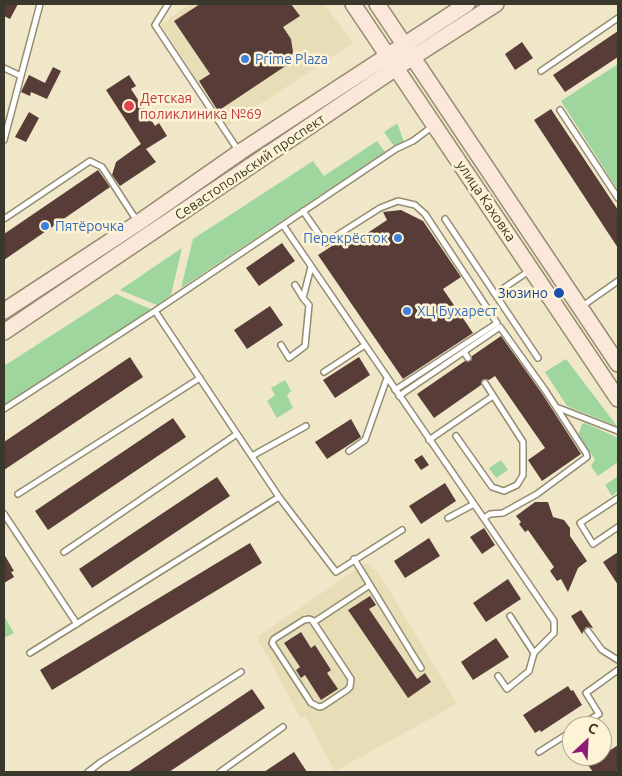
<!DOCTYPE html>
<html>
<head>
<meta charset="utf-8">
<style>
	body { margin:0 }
	#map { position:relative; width:622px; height:776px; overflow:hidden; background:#f0e7c8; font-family:Ubuntu,sans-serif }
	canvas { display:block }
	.frame { position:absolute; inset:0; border:5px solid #3a372b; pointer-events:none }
	.north { position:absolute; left:562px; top:716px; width:50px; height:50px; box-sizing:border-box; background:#fdf4d5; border:1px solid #afa891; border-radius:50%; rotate:25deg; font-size:14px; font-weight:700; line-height:20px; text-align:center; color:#3a372b }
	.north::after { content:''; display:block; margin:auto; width:18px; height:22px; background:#911a79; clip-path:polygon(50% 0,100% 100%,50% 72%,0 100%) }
</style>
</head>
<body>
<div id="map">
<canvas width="622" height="776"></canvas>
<div class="frame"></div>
<div class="north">С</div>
</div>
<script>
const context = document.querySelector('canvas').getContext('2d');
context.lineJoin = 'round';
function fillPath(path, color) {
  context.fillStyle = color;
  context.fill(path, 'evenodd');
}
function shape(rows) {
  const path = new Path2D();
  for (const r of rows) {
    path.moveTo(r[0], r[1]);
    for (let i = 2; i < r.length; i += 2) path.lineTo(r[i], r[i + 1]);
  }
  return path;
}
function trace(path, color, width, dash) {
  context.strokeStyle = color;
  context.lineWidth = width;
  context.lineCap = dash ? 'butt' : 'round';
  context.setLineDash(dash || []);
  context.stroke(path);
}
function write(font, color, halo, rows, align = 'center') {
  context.font = font + ' Ubuntu,sans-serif';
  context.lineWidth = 5;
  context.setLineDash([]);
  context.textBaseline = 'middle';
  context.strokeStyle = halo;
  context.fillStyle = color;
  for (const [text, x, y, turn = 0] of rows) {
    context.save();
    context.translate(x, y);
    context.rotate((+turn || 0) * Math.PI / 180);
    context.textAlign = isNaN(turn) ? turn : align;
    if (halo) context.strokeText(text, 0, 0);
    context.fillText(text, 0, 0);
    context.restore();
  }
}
const built = shape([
	[189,4,324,4,353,43,227,126,161,25],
	[366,563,378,572,457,704,335,771,305,716,301,718,257,637]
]);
const green = shape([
	[618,64,618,190,561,101],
	[396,124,398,125,405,145,396,149,384,132],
	[377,141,385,152,181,288,193,239,313,161,324,176],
	[182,248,171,295,157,305,120,290],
	[116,294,155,311,4,409,4,366],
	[566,359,617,426,567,406,545,372],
	[285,380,291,391,287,395,293,408,277,418,267,401,275,395,271,388],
	[585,423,618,438,618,462,598,476,591,466,595,459,578,436,582,424],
	[501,460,508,470,496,478,489,468],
	[618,476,618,491,612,496,605,485],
	[4,616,14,633,4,638]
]);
const building = shape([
	[4,4,18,4,10,19,4,16],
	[200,4,291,4,300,16,283,27,291,39,293,52,287,65,218,111,199,81,210,74,174,21],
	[618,31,618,57,565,92,553,75],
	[522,42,533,58,515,70,505,54],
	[53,67,61,71,47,99,31,92,30,96,21,92,29,75,45,83],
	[129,75,136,86,131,89,155,126,159,123,167,136,146,149,156,162,120,186,112,175,116,162,141,144,106,90],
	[551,109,618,210,618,248,534,120],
	[29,112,39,118,26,142,15,137],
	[98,170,110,187,4,260,4,234],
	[401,210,423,221,461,277,443,289,473,333,403,379,318,255,346,237,351,244,387,220,383,212],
	[282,243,295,261,259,286,246,268],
	[270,306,283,325,247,349,234,330],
	[501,336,541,392,581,454,542,481,528,460,545,448,495,376,489,380,485,379,482,380,481,385,434,418,417,394,465,361,471,361,472,356],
	[130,357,143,377,4,470,4,442],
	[359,357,370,375,335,398,323,380],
	[173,418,186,437,48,530,35,511],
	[351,419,361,437,327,459,315,442],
	[422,455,429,465,421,470,414,460],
	[217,477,230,496,92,588,79,569],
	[445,483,456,501,421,524,409,506],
	[535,502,548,502,553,517,564,520,570,528,570,536,587,561,578,568,568,592,561,579,557,581,550,571,554,567,528,530,525,532,519,524,521,522,516,516],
	[484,528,495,545,482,554,470,537],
	[429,538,440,556,405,578,394,561],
	[250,543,262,563,52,690,40,670],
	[618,552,618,585,603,562],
	[4,554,14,571,11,572,14,577,4,583],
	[508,579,521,599,486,622,473,603],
	[370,596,376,605,369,609,417,679,425,673,431,682,408,698,348,610],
	[581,610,593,628,586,627,582,634,571,616],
	[301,632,311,648,315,645,331,670,327,673,338,689,321,700,305,675,301,678,296,670,300,667,284,643],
	[496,638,509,657,473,680,461,662],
	[568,686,571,691,573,690,582,705,541,732,540,730,535,733,523,715],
	[252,689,265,708,169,772,128,772],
	[618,745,618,770,614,772,593,772,588,765],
	[294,752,307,772,264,772]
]);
const service = shape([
	[168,4,155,25,238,150],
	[4,68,21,76],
	[541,71,618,18],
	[560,110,618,198],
	[4,140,40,4],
	[303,211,325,243,380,208,398,201,415,205,425,214,497,323,395,390],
	[4,219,90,161,102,167,137,221],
	[445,219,495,294,529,271],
	[283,225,554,621,554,633,534,653,529,671,507,689,498,676],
	[295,285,303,298],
	[495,294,538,358],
	[581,307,618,281],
	[155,311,279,497,336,572,402,530],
	[281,345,289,358,305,346,309,305,303,298,311,267],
	[464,352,468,358],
	[324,372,365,345],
	[399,396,500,327,545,390,586,453,587,457,537,494,503,513,490,514,484,518],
	[556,407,618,431],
	[4,409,155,311,396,149,413,141,433,126],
	[456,436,492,487,504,491,517,485,523,475,523,442,485,383],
	[429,440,493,396],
	[349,451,365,440,387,378],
	[252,456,306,426],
	[18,494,200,378],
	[618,498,580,523,593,544,618,527],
	[4,514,77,624],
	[448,518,474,504],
	[64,552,237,434],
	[354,559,421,668],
	[510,616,534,653],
	[309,619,312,620,351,679,350,687,347,690,323,706,319,707,311,703,272,643,274,639,304,620,309,619],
	[314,622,370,585],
	[588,631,602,650,618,660],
	[30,653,279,497],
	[580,726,599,714,586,693,618,670],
	[539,752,572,731],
	[88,772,101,762,241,672],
	[220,772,283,727]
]);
const secondary = shape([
	[353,4,618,399],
	[377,4,618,364],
	[4,311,138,223,240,152,467,4],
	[4,332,396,68,496,4]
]);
const markers = [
	[245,59,5,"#3f7fe0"],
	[129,106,6,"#e0444e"],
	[45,226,5,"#3f7fe0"],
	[398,238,5,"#3f7fe0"],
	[559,293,6,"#1a4fb4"],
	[407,311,5,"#3f7fe0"]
];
const shopNames = [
	["Prime Plaza",255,59],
	["Пятёрочка",55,226],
	["Перекрёсток",388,238,"right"],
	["ХЦ Бухарест",417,311]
];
const healthNames = [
	["Детская",140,98],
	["поликлиника №69",140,114]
];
const streetNames = [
	["Севастопольский проспект",250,167,-34],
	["улица Каховка",486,201,56]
];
const transitNames = [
	["Зюзино",548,293]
];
fillPath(built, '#e7ddb7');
fillPath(green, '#9ed69e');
fillPath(building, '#583c37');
trace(service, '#948c70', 8);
trace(secondary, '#948c70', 18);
trace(service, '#fff', 5);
trace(secondary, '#fce8da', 15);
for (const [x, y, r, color] of markers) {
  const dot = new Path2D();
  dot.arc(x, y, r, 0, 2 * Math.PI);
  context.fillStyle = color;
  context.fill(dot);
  trace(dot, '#fdf4d5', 2);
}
write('14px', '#366cbe', '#fdf4d5', shopNames, 'left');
write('14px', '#be3a42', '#fdf4d5', healthNames, 'left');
write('14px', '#3a372b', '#fdf4d5', streetNames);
write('14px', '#164399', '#fdf4d5', transitNames, 'right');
</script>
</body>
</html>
